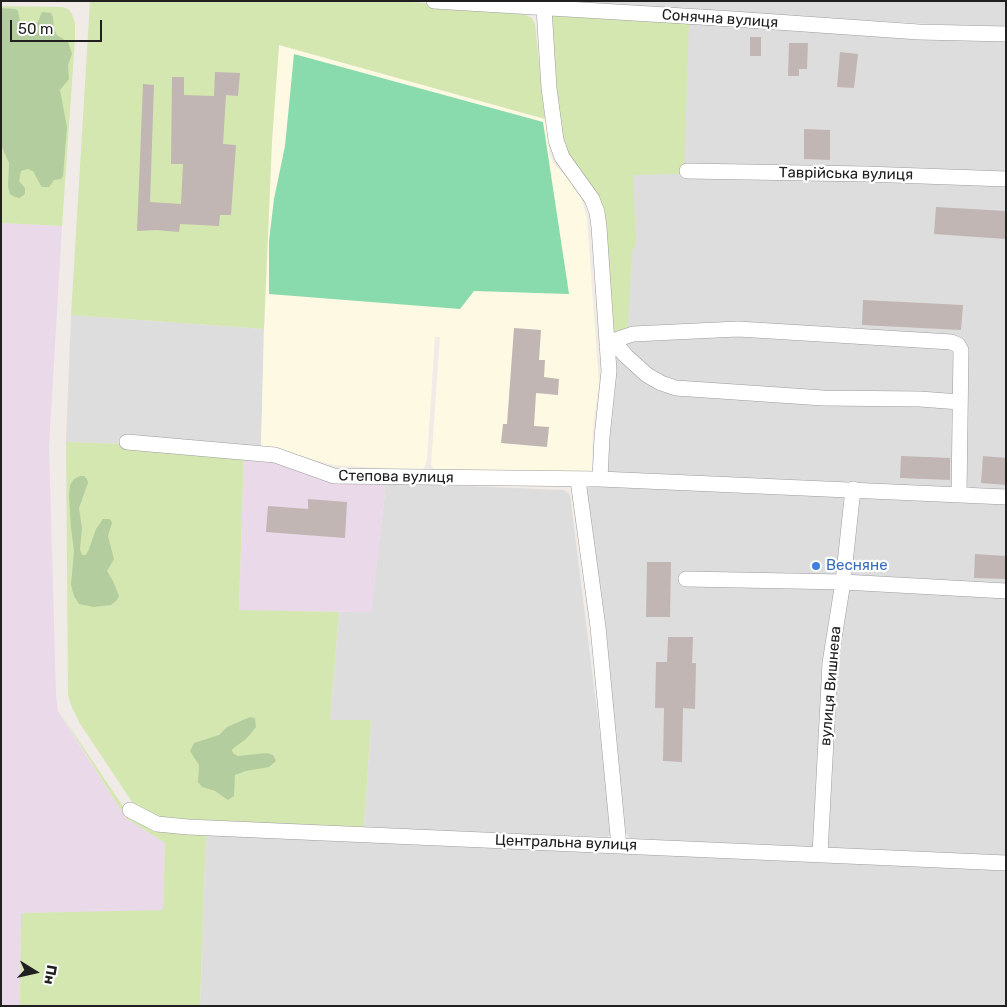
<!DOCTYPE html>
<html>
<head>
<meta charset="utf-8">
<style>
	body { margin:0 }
	#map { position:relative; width:1007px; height:1007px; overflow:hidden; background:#f0ebe7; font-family:Rubik,sans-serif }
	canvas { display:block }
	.frame { position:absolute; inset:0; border:2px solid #202020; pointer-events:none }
	.north { position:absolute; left:10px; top:947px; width:50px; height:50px; -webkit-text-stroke:4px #fff; paint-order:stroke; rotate:100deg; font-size:14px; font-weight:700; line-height:20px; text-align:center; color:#202020 }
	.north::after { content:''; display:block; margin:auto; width:18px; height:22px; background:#202020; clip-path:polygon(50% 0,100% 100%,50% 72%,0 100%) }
	.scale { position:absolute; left:10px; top:20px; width:92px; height:22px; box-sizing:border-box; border:2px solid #202020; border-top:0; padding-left:6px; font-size:15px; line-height:18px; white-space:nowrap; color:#202020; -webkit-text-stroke:4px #fff; paint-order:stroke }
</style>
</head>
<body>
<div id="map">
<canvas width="1007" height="1007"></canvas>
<div class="frame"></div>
<div class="north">Пн</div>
<div class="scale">50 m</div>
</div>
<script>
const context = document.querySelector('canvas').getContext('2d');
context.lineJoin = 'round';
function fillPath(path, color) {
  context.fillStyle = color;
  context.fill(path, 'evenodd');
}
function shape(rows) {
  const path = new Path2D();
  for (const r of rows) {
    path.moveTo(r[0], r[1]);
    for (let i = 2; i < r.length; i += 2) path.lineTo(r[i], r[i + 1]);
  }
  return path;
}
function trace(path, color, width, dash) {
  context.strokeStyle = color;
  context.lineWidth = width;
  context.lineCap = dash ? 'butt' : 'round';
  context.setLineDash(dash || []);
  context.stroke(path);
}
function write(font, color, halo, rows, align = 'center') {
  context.font = font + ' Rubik,sans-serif';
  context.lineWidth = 4.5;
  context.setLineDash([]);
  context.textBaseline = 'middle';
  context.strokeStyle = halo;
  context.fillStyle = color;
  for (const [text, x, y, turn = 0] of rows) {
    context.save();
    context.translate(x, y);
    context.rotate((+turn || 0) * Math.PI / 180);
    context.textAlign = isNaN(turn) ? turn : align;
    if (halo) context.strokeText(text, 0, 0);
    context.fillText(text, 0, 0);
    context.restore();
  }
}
const residential = shape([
	[565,1,1006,1,1006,28,613,7],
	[689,21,1006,35,1006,858,631,841,624,829,586,488,596,486,600,470,607,172],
	[71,315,264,329,261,448,66,442],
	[386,483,564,490,570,495,612,831,610,835,607,837,364,828,371,720,330,720,339,612,371,611],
	[206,834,1006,866,1006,1006,200,1006]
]);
const industrial = shape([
	[1,223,62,226,49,447,56,694,58,711,126,818,165,843,163,911,21,913,20,1006,1,1006],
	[244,453,386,483,371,612,239,611]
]);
const education = shape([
	[279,45,545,119,550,154,554,164,572,182,580,194,587,218,599,384,593,427,592,472,435,470,431,465,440,337,435,337,427,460,424,468,420,471,334,465,274,449,261,448,264,329,272,141]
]);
const grass = shape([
	[90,1,400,1,517,11,532,18,535,24,545,119,279,45,272,141,264,329,71,315],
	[1,6,62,7,68,9,72,14,75,23,75,39,62,226,1,223],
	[550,15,689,21,684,174,633,175,636,242,632,253,627,338,612,341,598,209,564,157,548,17],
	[66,442,244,448,239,610,339,612,330,720,371,720,364,828,158,819,136,808,79,722,71,705,68,695],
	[59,711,128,814,206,834,200,1006,20,1006,21,913,163,910,165,843,126,818]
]);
const forest = shape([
	[1,8,15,9,18,11,20,21,23,25,30,26,38,22,42,12,51,13,53,17,54,29,57,35,68,42,72,54,68,65,69,79,60,90,67,127,63,176,61,179,54,180,49,187,43,187,41,186,33,171,28,169,21,171,19,181,25,188,25,194,20,198,15,197,10,194,8,187,9,163,1,145],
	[80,476,84,476,87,479,88,483,79,508,82,528,80,549,82,555,86,555,89,549,96,529,103,519,110,519,112,523,108,536,114,559,107,571,113,581,119,596,117,600,111,605,94,607,79,604,74,596,71,585,74,551,71,528,69,495,70,485,74,479],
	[250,717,255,718,256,727,246,739,235,747,232,750,233,753,237,756,267,753,273,755,276,761,269,767,246,771,235,775,234,796,228,800,215,791,202,787,198,782,199,765,190,751,194,743,219,735,227,727]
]);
const pitch = shape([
	[294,54,543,122,569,294,474,291,460,309,269,294,269,241,274,199,285,146]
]);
const building = shape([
	[750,37,761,37,761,56,750,56],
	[789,43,808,43,807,69,799,69,799,76,788,76],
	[840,52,858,54,854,88,837,87],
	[215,72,240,73,238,96,226,95,223,144,236,145,231,215,220,215,219,226,180,224,179,232,156,230,137,231,143,84,154,85,150,202,181,204,183,164,171,164,172,77,184,77,184,95,214,96],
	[804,129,830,130,830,160,804,159],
	[936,207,1006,211,1006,239,934,234],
	[863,300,963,305,961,330,862,325],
	[514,328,541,330,539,360,545,360,544,377,559,379,558,395,536,393,534,426,549,427,547,447,501,443,503,424,507,424],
	[901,456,950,458,950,480,900,478],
	[983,456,1006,458,1006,485,981,483],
	[308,499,347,502,345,538,266,532,268,506,308,509],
	[975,554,1006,556,1006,579,974,578],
	[647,562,671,562,670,617,646,617],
	[668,637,693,637,692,663,696,663,695,709,683,708,682,762,663,761,664,708,655,708,656,662,667,662]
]);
const minor = shape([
	[434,1,733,19,919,32,1006,34],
	[544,8,549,88,556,140,562,157,592,199,597,212,599,227,609,371,602,437,600,479],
	[687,171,865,174,1006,179],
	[614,342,626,356,647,375,661,383,676,388,823,398,920,399,960,402],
	[607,347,618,339,633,334,738,329,951,342,958,345,961,350,959,495],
	[127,442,275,455,334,476,600,479,1006,497],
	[578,480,598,627,619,846],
	[686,579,843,582,1006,591],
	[130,810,157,824,188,827,1006,863],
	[820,854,830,663,843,582,853,489]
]);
const markers = [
	[816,566,5,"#3f7fe0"]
];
const streetNames = [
	["Сонячна вулиця",720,19,4],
	["Таврійська вулиця",846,174,1],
	["Степова вулиця",396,477,1],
	["вулиця Вишнева",831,686,-85],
	["Центральна вулиця",566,843,2]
];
const shopNames = [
	["Весняне",826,566]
];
fillPath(residential, '#dedddd');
fillPath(industrial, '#e9d9e9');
fillPath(education, '#fef9e2');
fillPath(grass, '#d4e7b0');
fillPath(forest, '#b4cd9e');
fillPath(pitch, '#89dbae');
fillPath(building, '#c1b6b3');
trace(minor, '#9d9d9d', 16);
trace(minor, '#fff', 15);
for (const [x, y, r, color] of markers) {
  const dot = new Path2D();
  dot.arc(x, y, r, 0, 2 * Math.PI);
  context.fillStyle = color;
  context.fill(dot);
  trace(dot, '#fff', 2);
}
write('15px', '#202020', '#fff', streetNames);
write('15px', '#366cbe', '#fff', shopNames, 'left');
</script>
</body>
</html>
